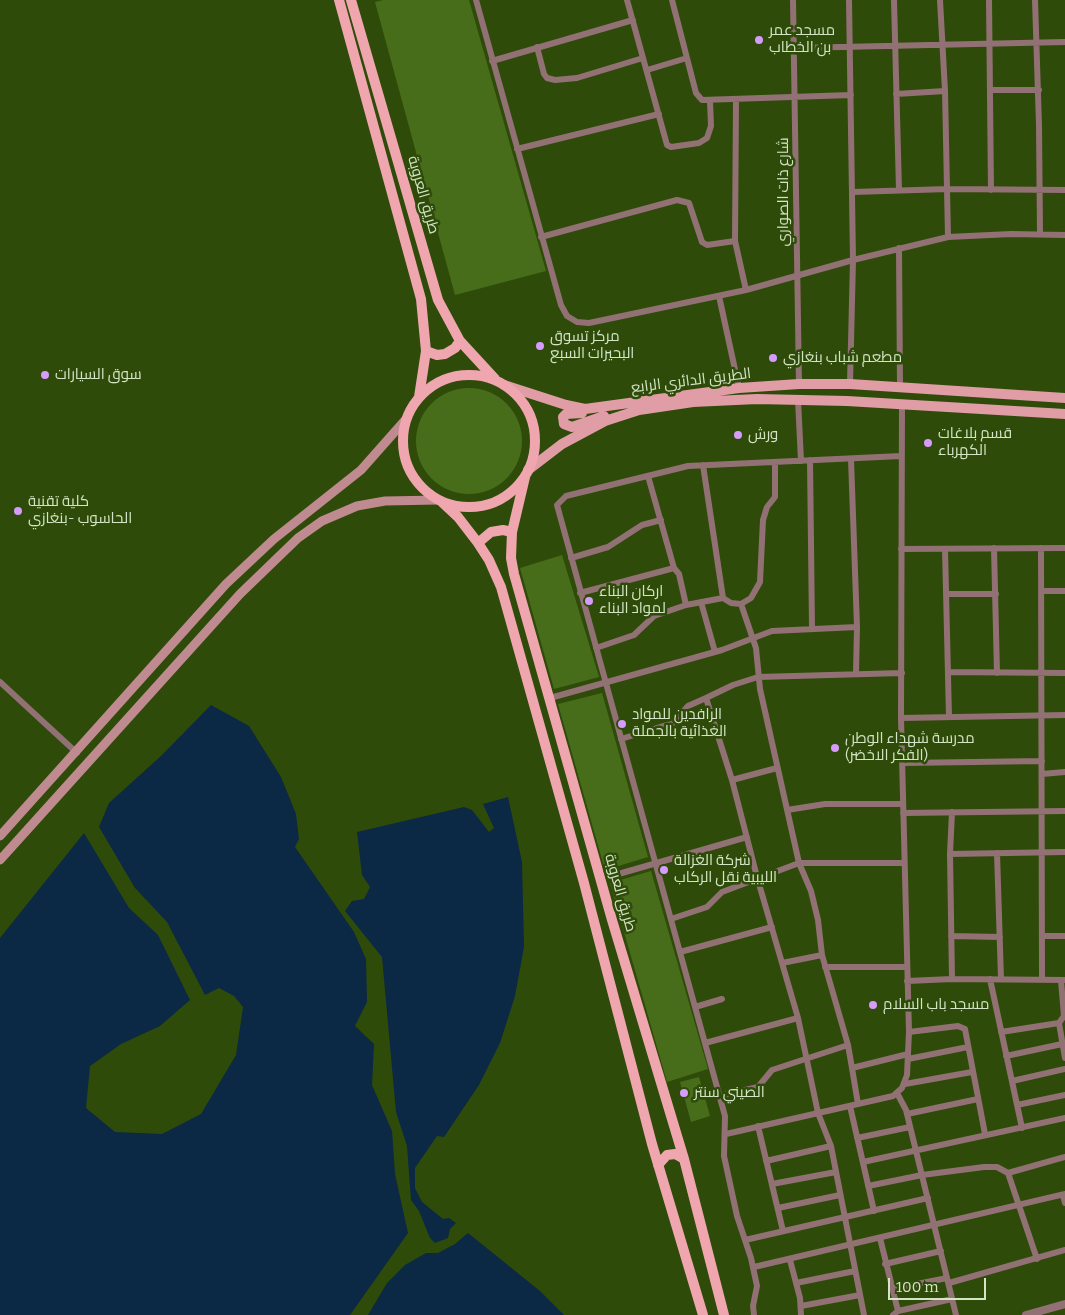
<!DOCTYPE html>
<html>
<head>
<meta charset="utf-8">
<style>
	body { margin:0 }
	#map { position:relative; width:1065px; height:1315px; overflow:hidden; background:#2f4b0a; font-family:Bitter,serif }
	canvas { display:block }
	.scale { position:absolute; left:888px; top:1278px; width:98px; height:22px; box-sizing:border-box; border:2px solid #d3e5c5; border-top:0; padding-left:6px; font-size:15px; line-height:18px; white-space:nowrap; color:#d3e5c5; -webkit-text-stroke:4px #2f4b0a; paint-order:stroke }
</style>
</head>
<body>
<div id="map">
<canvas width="1065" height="1315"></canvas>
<div class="scale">100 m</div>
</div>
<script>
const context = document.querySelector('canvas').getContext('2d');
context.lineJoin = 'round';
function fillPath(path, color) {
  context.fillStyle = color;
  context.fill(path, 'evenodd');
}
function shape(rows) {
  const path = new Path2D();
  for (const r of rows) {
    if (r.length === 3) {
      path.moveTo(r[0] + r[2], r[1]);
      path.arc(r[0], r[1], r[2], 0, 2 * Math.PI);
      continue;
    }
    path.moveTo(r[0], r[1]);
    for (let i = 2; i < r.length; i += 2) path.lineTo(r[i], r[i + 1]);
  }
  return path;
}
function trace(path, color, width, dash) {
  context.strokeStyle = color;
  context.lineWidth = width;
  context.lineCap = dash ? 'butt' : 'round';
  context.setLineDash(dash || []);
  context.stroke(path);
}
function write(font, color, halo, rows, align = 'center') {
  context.font = font + ' Bitter,Cairo,serif';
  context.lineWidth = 5;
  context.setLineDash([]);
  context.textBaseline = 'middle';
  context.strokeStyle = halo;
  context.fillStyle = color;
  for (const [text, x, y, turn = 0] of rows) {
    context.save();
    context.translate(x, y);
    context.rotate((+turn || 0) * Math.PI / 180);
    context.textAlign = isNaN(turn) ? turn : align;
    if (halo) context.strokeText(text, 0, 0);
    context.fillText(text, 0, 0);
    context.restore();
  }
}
const green = shape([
	[383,0,469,0,546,271,455,295,375,2],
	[469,441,53],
	[562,555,599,677,554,689,520,568],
	[602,693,648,857,605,870,558,704],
	[651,871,708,1069,667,1082,610,883],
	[699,1077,710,1116,691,1122,680,1082]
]);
const water = shape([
	[211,705,249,726,281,777,296,814,299,839,295,847,354,932,366,959,367,1002,355,1026,374,1044,372,1085,392,1131,395,1174,408,1233,350,1315,0,1315,0,938,84,833,129,908,158,935,190,1000,160,1026,121,1044,90,1066,86,1108,115,1132,162,1134,201,1114,236,1055,243,1007,234,996,219,988,205,995,167,922,135,888,99,827,109,803,161,756],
	[508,797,522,862,524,947,515,996,500,1043,479,1085,444,1137,437,1136,415,1168,415,1188,422,1202,443,1219,449,1218,456,1223,450,1229,448,1238,435,1243,430,1238,419,1211,411,1200,407,1146,396,1112,382,957,345,911,352,901,364,899,370,887,362,875,357,832,464,807,472,810,489,832,494,828,483,804],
	[468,1233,540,1291,564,1315,368,1315,387,1283,405,1265,426,1253,438,1253,455,1244]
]);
const minor = shape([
	[476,0,561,305,567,316,577,322,589,323,746,290,853,260,948,237,1011,234,1065,235],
	[627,0,667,145,671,147,699,143,707,138,711,126,710,101],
	[672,0,696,93,702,100,851,95],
	[793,0,799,384],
	[849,0,853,260,850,384],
	[894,0,899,190],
	[940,0,945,91,948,237],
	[989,0,991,190],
	[1035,0,1039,125,1040,234],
	[537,47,544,74,547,78,555,80,577,78,643,58],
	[795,48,1065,42],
	[492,61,633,20],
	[647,70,687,58],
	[990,90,1039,90],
	[896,94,945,91],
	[736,99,735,241,746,290],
	[517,149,659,114],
	[853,192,948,189,1065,190],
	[541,237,677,200,689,203,702,242,707,245,735,241],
	[899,248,900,387],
	[719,296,739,388],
	[798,399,801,461],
	[851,459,857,627,856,673],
	[810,460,812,628],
	[703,465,723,598],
	[648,476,674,568],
	[994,548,997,673],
	[1041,548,1042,979],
	[901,549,1065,548],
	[945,549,949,717],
	[571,558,608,547,642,525,661,520],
	[1041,591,1065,591],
	[580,593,674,568,679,574,686,605],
	[946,594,996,594],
	[701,602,715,652],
	[741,604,751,598,760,582,763,520,767,507,775,497,775,462],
	[596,648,634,635,654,616,686,605,723,598,731,603,741,604,756,648,760,689,799,863,811,891,818,920,822,955,848,1045,772,1070,758,1087,720,1096],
	[948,672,1065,673],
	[0,682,77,753],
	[550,698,722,650,772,631,857,627],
	[901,718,1065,715],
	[621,739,673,723,688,706,706,698],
	[903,763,1042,761],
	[1042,774,1065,772],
	[732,780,777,768],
	[787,810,825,804,903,804],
	[952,812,950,854,1065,852],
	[903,813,1065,811],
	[997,853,1001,979],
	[950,854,952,979],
	[615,875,747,837],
	[671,919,707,907,722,892,799,863,904,863],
	[951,936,1000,937],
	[1042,936,1065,936],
	[680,952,772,927],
	[782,963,822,955],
	[825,967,906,967],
	[990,979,1022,1128],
	[1061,980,1064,1016,1059,1023,1065,1058],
	[907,981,952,979,1065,980],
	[695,1007,722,999],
	[909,1032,958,1026,965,1029,985,1134],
	[1001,1032,1059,1023],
	[705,1043,798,1018],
	[848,1045,852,1068,908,1054],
	[1006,1056,1062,1044],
	[908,1059,968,1047],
	[852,1068,858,1104],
	[1012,1081,1065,1069],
	[905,1084,972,1072],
	[897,1093,906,1110,956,1315],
	[1017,1105,1065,1095],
	[850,1106,874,1211],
	[907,1114,978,1099],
	[758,1126,783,1231],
	[726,1134,893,1096,902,1088,907,1075,909,1032,901,718,902,403],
	[857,1138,910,1127],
	[766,1161,831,1146],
	[863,1162,1065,1118],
	[1008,1173,1037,1259],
	[772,1184,836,1172],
	[868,1186,922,1175,984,1167,997,1167,1008,1173,1065,1157],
	[1063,1195,1065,1203],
	[778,1208,840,1195],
	[880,1238,898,1311,893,1315],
	[745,1240,928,1198],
	[790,1260,800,1298,801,1315],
	[885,1264,941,1251],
	[754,1267,1065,1194],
	[796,1283,855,1271],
	[949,1283,1065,1250],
	[892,1289,947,1278],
	[801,1306,860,1295],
	[898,1311,952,1299],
	[754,1315,753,1306,757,1286,751,1258,737,1216,724,1156,725,1116,557,505,566,496,688,466,901,456],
	[864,1315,831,1146,818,1113,798,1018,757,877,732,780,706,698,733,685,758,677,902,673]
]);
const tertiary = shape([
	[1026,1315,1065,1304]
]);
const secondary = shape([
	[0,836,226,584,274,539,361,470,407,418],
	[0,860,240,594,298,538,322,521,357,506,385,501,438,500]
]);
const primary = shape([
	[504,385,566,405,585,409,739,388,799,384,850,384,1065,398],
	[582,413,566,414,563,417,564,424,572,427,604,416],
	[528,470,562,444,605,421,639,410,693,402,757,399,847,401,1065,414]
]);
const trunk = shape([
	[339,0,421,299,426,351,419,397],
	[351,0,438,300,460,341,495,379],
	[426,351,437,355,445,354,455,348,460,341],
	[469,441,66],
	[525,477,512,532,511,558,514,574,612,920,684,1159,724,1315],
	[442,502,458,517,478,543,489,560,501,587,584,883,652,1144,703,1315],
	[478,543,491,532,503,530,512,532],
	[658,1165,667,1155,675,1154,684,1159]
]);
const markers = [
	[759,40,5,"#d59cfb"],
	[540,346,5,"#d59cfb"],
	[773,358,5,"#d59cfb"],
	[45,375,5,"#d59cfb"],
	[738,435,5,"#d59cfb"],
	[928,443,5,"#d59cfb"],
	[18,511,5,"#d59cfb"],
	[589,601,5,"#d59cfb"],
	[622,724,5,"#d59cfb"],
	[835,748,5,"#d59cfb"],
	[664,870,5,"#d59cfb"],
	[873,1005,5,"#d59cfb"],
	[684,1093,5,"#d59cfb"]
];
const poiNames = [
	["مسجد عمر",769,31],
	["بن الخطاب",769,48],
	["مركز تسوق",550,337],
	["البحيرات السبع",550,354],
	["مطعم شباب بنغازي",783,358],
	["سوق السيارات",55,375],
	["قسم بلاغات",938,434],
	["الكهرباء",938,451],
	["ورش",748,435],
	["كلية تقنية",28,502],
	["الحاسوب -بنغازي",28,519],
	["اركان البناء",599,592],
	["لمواد البناء",599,609],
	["الرافدين للمواد",632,715],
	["الغذائية بالجملة",632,732],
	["مدرسة شهداء الوطن",845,739],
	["(الفكر الاخضر)",845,756],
	["شركة الغزالة",674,861],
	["الليبية نقل الركاب",674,878],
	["مسجد باب السلام",883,1005],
	["الصيني سنتر",694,1093]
];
const streetNames = [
	["شارع ذات الصواري",784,192,-90],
	["طريق العروبة",423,195,74],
	["الطريق الدائري الرابع",691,381,-7],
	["طريق العروبة",620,893,74]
];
fillPath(green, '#476d1a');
fillPath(water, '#0b2844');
trace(minor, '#927174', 6);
trace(tertiary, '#927174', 8);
trace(secondary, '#bf8a90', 9);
trace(primary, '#e09da5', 10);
trace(trunk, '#f0a6ae', 10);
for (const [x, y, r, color] of markers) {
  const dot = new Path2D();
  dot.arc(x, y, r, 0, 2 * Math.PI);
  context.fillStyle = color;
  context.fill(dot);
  trace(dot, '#2f4b0a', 2);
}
write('15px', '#d3e5c5', '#2f4b0a', poiNames, 'left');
write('15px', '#d3e5c5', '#2f4b0a', streetNames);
</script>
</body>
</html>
